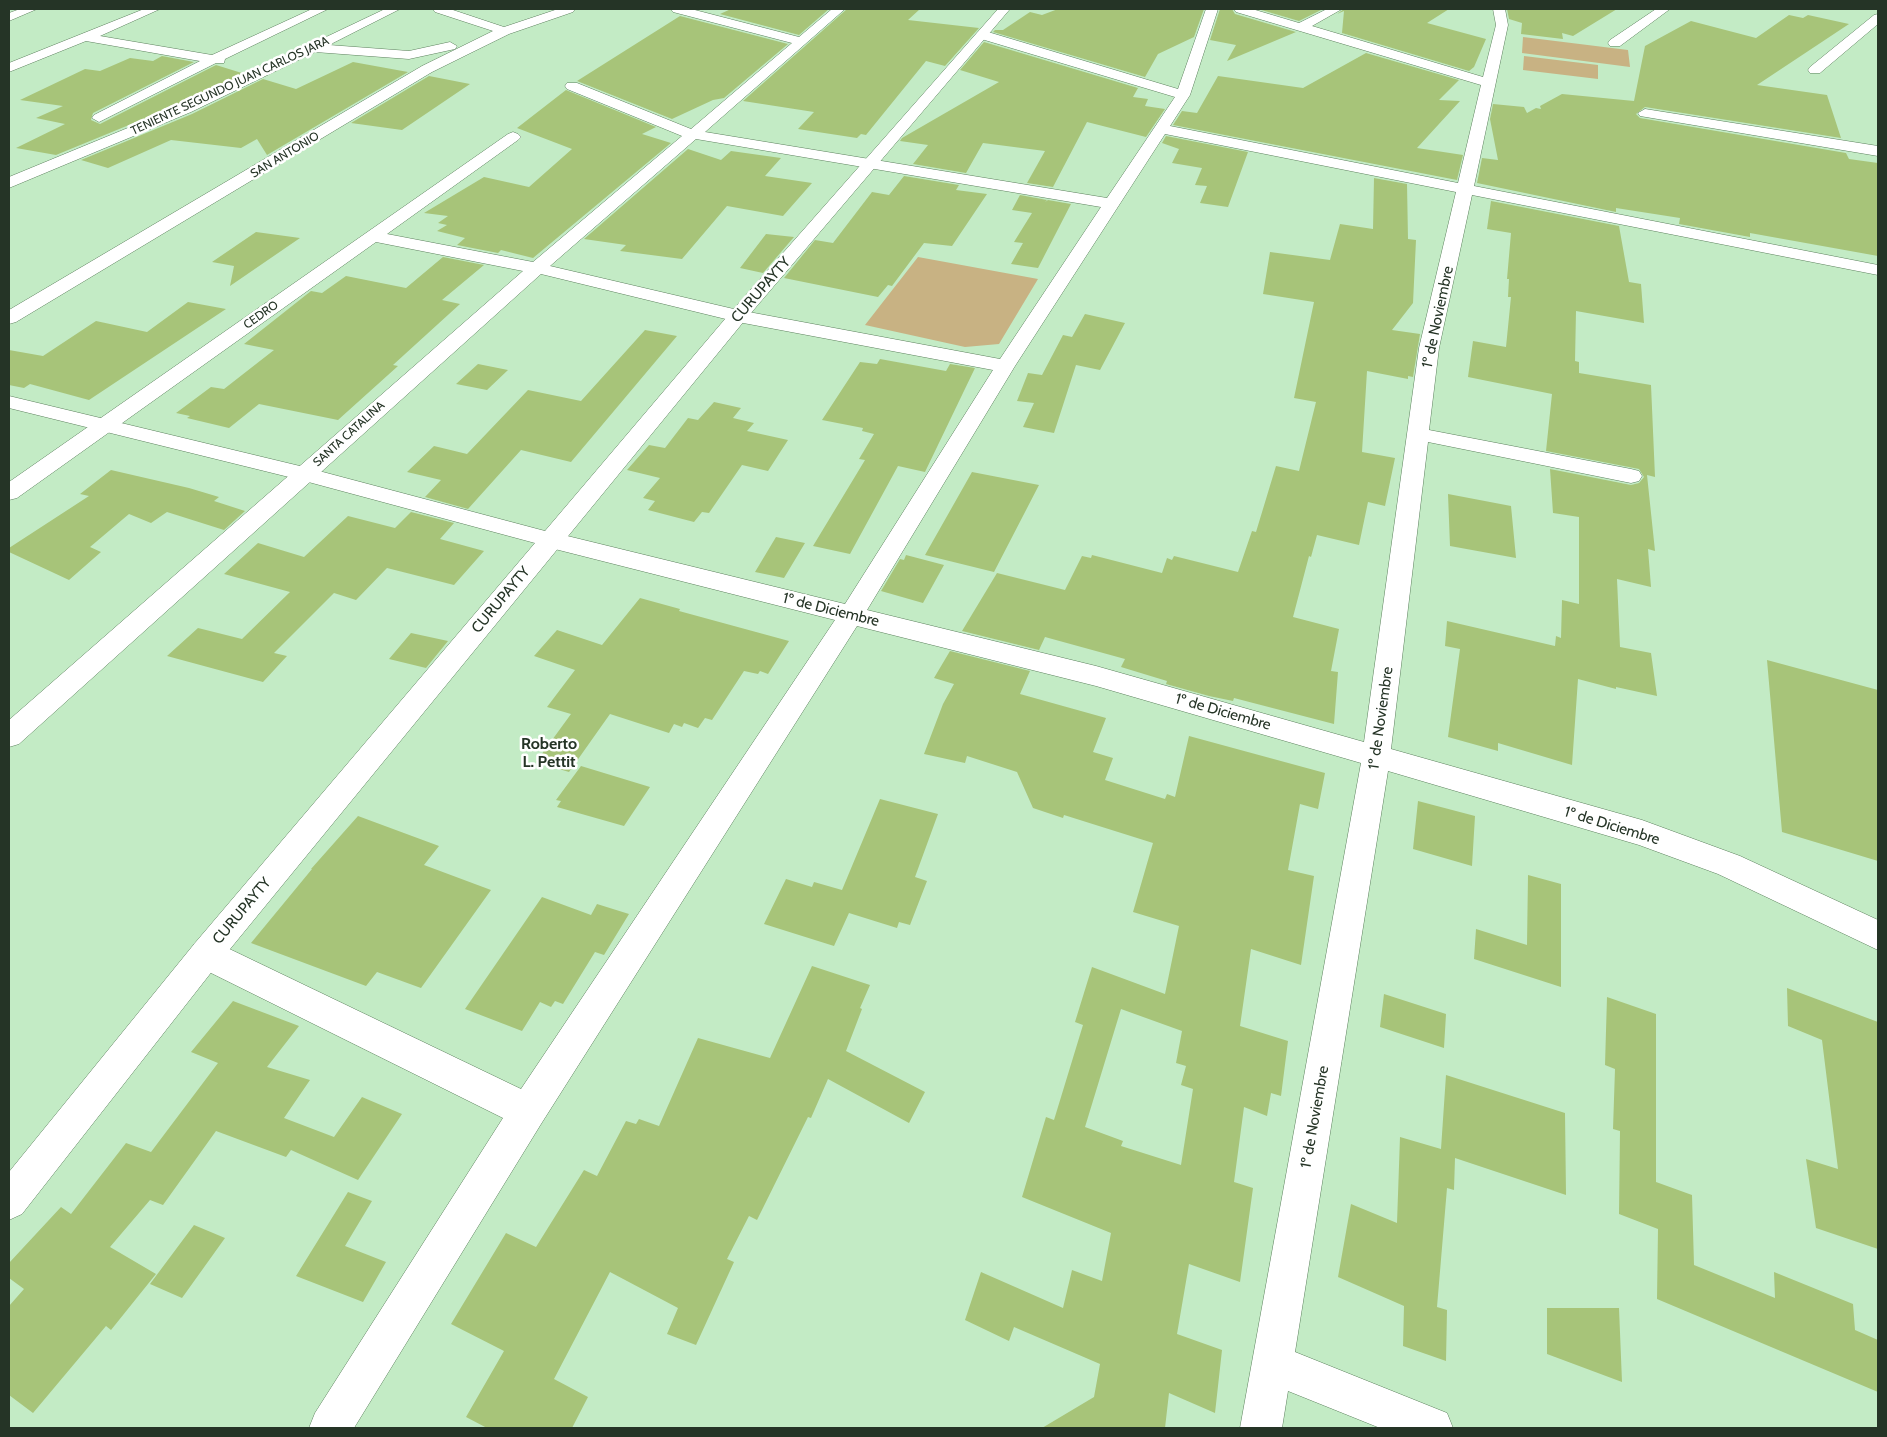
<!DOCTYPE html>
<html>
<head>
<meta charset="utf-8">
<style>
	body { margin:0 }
	#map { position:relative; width:1887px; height:1437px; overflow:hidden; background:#c3ebc5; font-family:Cabin,sans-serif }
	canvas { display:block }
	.frame { position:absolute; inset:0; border:10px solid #253426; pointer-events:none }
</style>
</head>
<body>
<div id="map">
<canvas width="1887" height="1437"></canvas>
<div class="frame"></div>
</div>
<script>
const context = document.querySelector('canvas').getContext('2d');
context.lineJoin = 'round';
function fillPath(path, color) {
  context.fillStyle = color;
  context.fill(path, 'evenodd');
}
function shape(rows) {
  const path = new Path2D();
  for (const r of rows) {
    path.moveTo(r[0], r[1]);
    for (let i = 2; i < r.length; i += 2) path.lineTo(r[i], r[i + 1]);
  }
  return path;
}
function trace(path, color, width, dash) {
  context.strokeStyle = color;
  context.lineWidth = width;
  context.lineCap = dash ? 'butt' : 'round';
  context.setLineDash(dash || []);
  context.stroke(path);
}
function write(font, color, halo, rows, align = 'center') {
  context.font = font + ' Cabin,sans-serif';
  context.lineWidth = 5;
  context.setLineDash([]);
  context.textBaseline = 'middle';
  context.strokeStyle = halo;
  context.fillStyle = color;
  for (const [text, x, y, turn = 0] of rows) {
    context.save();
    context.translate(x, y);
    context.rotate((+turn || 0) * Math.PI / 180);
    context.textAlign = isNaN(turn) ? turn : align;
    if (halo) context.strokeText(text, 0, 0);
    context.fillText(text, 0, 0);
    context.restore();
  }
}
const green = shape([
	[1523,37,1628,50,1630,67,1522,53],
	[1524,56,1598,65,1598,79,1523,70],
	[918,257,1038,279,999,344,965,347,865,325]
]);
const building = shape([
	[731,9,829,9,799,35,720,14],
	[847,9,920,9,908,20,979,28,945,66,926,61,866,135,861,134,857,138,798,129,814,112,743,101],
	[1058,9,1204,9,1194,37,1158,54,1145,77,993,32,995,30,1003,30,1030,12,1042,15],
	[1220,9,1232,9,1235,14,1296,32,1227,61,1236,45,1210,40],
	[1258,9,1323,9,1299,21],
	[1344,9,1449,9,1427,23,1486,39,1474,67,1469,71,1342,33,1344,11,1337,14],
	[1507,9,1617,9,1573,36,1562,33,1563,39,1521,34,1522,23,1509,19],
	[1789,15,1803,18,1808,15,1849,24,1757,85,1827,95,1841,138,1645,107,1636,114,1640,118,1846,153,1849,159,1878,163,1878,256,1750,233,1750,237,1679,224,1680,218,1616,208,1616,212,1477,183,1482,158,1498,160,1490,119,1493,104,1524,107,1527,113,1536,108,1541,109,1540,106,1562,94,1634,101,1645,46,1667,34,1691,21,1756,38],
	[680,16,788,44,724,98,713,100,672,119,577,81],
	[984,42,1138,88,1133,97,1148,99,1145,106,1165,109,1146,137,1087,122,1053,187,1027,183,1045,151,983,143,966,173,913,164,928,145,900,141,902,138,999,82,960,70],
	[1366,53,1459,80,1439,100,1460,101,1417,148,1463,155,1457,180,1173,125,1182,111,1197,113,1218,76,1303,88],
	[162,56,194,62,93,113,91,120,100,124,216,65,245,74,180,104,56,155,16,148,65,124,36,118,63,106,20,100,85,69,100,71,130,58,153,61],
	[353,62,408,72,267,155,257,139,241,148,171,140,108,168,81,160,192,114,263,79,296,89],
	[429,76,470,84,402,130,351,123],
	[566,90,656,127,642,134,671,143,533,258,501,250,498,253,457,245,465,238,437,231,447,225,438,223,448,216,424,213,484,177,529,187,572,149,517,128],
	[1166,136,1248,152,1228,207,1200,203,1207,186,1195,185,1202,168,1172,163,1179,149,1162,143],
	[688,149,721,160,731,151,781,158,765,176,812,183,783,216,727,206,682,259,620,251,626,245,584,239],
	[904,176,959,185,956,190,987,194,952,246,924,243,892,286,888,285,878,297,784,278,815,240,833,243,872,192,889,195],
	[1374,178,1407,184,1408,239,1416,240,1413,303,1392,330,1420,334,1413,377,1408,376,1408,379,1367,371,1362,452,1395,458,1385,506,1368,502,1359,545,1317,535,1311,557,1309,556,1293,617,1339,629,1331,671,1338,672,1334,724,1234,698,1233,701,1209,696,1166,684,1167,681,1121,667,1125,659,1045,637,1039,650,962,631,997,573,1065,590,1082,556,1091,558,1092,555,1162,573,1167,558,1172,560,1174,556,1238,572,1252,531,1256,532,1276,466,1299,471,1316,402,1294,398,1314,302,1263,294,1270,252,1330,260,1340,224,1373,229],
	[1020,195,1047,200,1045,202,1048,200,1071,204,1038,268,1011,264,1023,243,1014,242,1032,213,1012,210],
	[1491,201,1619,226,1629,282,1641,284,1644,323,1576,311,1575,361,1579,362,1579,373,1651,385,1655,477,1647,475,1655,551,1648,549,1651,587,1617,579,1620,647,1651,653,1657,696,1616,687,1616,689,1578,679,1572,765,1498,743,1498,751,1448,737,1460,649,1445,646,1447,621,1555,646,1556,636,1561,638,1562,600,1579,604,1579,517,1553,513,1550,469,1631,485,1639,483,1644,477,1639,469,1546,451,1552,394,1468,377,1473,341,1506,347,1511,297,1508,297,1509,279,1507,279,1511,233,1487,229],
	[256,232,300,238,230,286,234,266,212,262],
	[766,234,794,237,763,273,740,268],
	[443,257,484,265,442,300,460,304,393,365,398,366,338,420,259,404,229,428,187,418,190,416,176,413,211,387,224,389,274,350,244,344,311,291,322,293,346,276,406,288],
	[188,302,226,309,89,400,30,384,24,388,9,385,9,350,43,356,96,321,147,332],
	[1085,314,1125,323,1100,370,1076,365,1054,433,1023,427,1034,403,1017,401,1028,373,1042,375,1063,335,1072,337],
	[645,330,677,336,571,462,521,450,468,509,425,497,441,480,407,472,434,446,467,454,528,390,581,401],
	[880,359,946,371,950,364,975,368,925,472,898,466,850,554,813,546,865,460,859,459,874,434,862,431,863,428,822,420,860,362,877,364],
	[478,364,508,370,487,390,456,384],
	[714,402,741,408,733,418,754,423,747,431,788,440,768,471,742,465,709,513,702,512,694,522,648,510,655,501,643,498,660,478,627,470,649,445,665,448,688,418,698,420],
	[111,470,189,488,219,497,214,501,245,511,224,530,167,512,151,523,129,514,90,547,101,552,69,580,9,552,9,548,89,496,80,494],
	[972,472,1039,485,994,572,925,555],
	[1448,494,1511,506,1516,558,1450,546],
	[411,512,454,523,440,539,484,551,454,585,387,568,356,600,334,593,274,653,287,656,263,682,167,656,198,628,242,639,290,592,224,574,258,543,304,557,348,516,395,528],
	[776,537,805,543,784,578,755,572],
	[906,555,944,565,923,603,881,591,900,559,904,560],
	[640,598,680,609,679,611,789,641,768,674,760,671,758,674,744,671,712,720,705,718,698,728,684,723,682,727,674,724,669,733,610,714,569,772,536,762,571,714,547,707,575,670,534,656,557,630,602,645],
	[411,633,448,641,426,668,389,659],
	[950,651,1030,671,1020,694,1106,718,1093,752,1113,758,1105,780,1165,799,1167,794,1175,797,1189,736,1325,773,1318,809,1300,804,1288,870,1314,876,1301,965,1251,949,1240,1026,1288,1041,1281,1096,1271,1093,1267,1116,1244,1107,1234,1182,1253,1188,1240,1282,1189,1264,1177,1334,1222,1350,1215,1413,1169,1393,1165,1428,1042,1428,1094,1397,1100,1364,1014,1327,1009,1341,965,1320,981,1272,1063,1308,1072,1270,1102,1281,1111,1233,1022,1197,1046,1117,1054,1120,1083,1025,1075,1022,1092,967,1165,994,1179,926,1133,912,1153,843,1064,815,1063,818,1033,808,1017,772,967,756,965,763,924,754,943,704,954,684,934,678],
	[1121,1009,1182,1031,1176,1063,1186,1066,1181,1085,1193,1089,1181,1165,1121,1146,1123,1141,1085,1127],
	[1767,660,1878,690,1878,861,1782,832],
	[581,766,650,787,624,826,557,807,561,801,556,800],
	[880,799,938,814,915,877,927,881,910,925,899,922,897,928,849,913,834,946,764,924,786,879,812,887,814,882,842,890],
	[1418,801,1475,816,1472,866,1413,849],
	[358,816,439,846,424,865,491,890,421,988,377,972,366,986,251,943,312,869,311,869],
	[1528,875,1561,884,1561,987,1474,959,1476,929,1527,945],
	[542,897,591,915,597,904,629,914,604,955,595,952,563,1004,555,1001,551,1007,540,1002,522,1031,465,1009],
	[812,966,870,985,860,1008,862,1009,846,1051,925,1092,909,1123,828,1079,811,1118,808,1117,757,1220,749,1216,727,1259,734,1262,696,1345,667,1334,678,1308,610,1272,554,1379,588,1397,572,1428,487,1428,466,1417,504,1351,451,1324,506,1233,536,1247,584,1170,597,1176,626,1121,636,1124,639,1119,659,1126,698,1038,770,1058],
	[1787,988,1878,1022,1878,1249,1816,1228,1806,1159,1838,1169,1822,1040,1788,1026],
	[1384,994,1446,1014,1444,1048,1380,1027],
	[1607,997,1656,1014,1656,1182,1692,1195,1694,1265,1775,1298,1774,1272,1853,1304,1855,1330,1878,1340,1878,1392,1657,1299,1658,1229,1619,1214,1620,1131,1613,1129,1615,1069,1605,1065],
	[233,1001,299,1026,267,1067,310,1080,284,1118,334,1137,362,1097,402,1114,358,1180,291,1150,286,1157,216,1131,163,1205,150,1200,110,1247,156,1274,111,1330,106,1326,33,1413,9,1395,9,1306,24,1289,9,1278,9,1263,61,1207,71,1214,126,1143,151,1152,218,1063,191,1052],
	[1446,1075,1565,1113,1566,1195,1455,1158,1454,1190,1447,1188,1437,1307,1447,1310,1446,1361,1403,1346,1404,1306,1338,1277,1351,1204,1397,1223,1400,1137,1441,1149],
	[348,1192,372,1201,345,1246,386,1262,363,1302,296,1276],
	[194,1225,225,1238,182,1298,150,1284],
	[1547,1308,1619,1308,1622,1382,1547,1354]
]);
const minor = shape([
	[20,9,37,9,9,21,9,13,20,9],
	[144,9,160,9,100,36,212,55,312,9,328,9,225,59,224,63,216,63,99,122,92,118,94,115,200,61,86,41,9,72,9,63,144,9],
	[385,9,400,9,329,45,409,51,450,42,457,46,455,49,409,59,315,52,191,112,9,188,9,177,181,106,385,9],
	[433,9,450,9,504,27,558,9,575,9,573,12,509,34,432,72,16,322,9,324,9,310,422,66,493,31,435,12,433,9],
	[671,9,691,9,799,37,832,9,845,9,705,132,1107,198,1175,97,978,38,977,35,978,32,988,32,1178,89,1206,9,1218,9,1190,95,1170,126,1458,183,1481,85,1236,12,1234,9,1252,9,1299,23,1327,9,1342,9,1312,26,1483,77,1496,25,1493,9,1505,9,1508,25,1474,186,1878,265,1878,275,1472,195,1439,348,1429,430,1631,469,1639,471,1642,476,1639,481,1631,483,1428,442,1391,749,1642,820,1740,856,1878,920,1878,950,1718,874,1639,845,1388,771,1295,1352,1447,1413,1453,1428,1380,1428,1288,1391,1282,1428,1240,1428,1361,763,1096,686,857,626,541,1124,354,1428,309,1428,315,1413,503,1118,195,965,190,954,195,943,206,939,217,943,521,1089,835,620,543,546,539,540,543,534,551,532,845,604,993,370,738,322,541,274,19,744,9,747,9,720,523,271,376,242,17,498,9,500,9,482,508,134,513,132,518,134,521,137,518,140,387,234,533,262,682,136,567,89,565,86,567,83,577,83,691,129,792,43,673,12,671,9],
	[1165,134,1456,192,1419,348,1364,742,1096,666,867,610,1015,366,1165,134],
	[696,139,1101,207,1000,359,738,310,550,266,696,139],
	[1656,9,1670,9,1620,46,1610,46,1608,43,1610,40,1656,9],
	[1878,14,1878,24,1820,73,1810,73,1808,70,1810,67,1874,15,1878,14],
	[1645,109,1878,146,1878,156,1640,116,1638,113,1645,109]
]);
const tertiary = shape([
	[998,9,1010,9,745,320,217,965,22,1214,9,1220,9,1172,195,943,535,543,301,480,9,408,9,396,304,467,545,531,731,312,998,9]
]);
const farStreetnames = [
	["TENIENTE SEGUNDO JUAN CARLOS JARA",230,86,-25],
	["SAN ANTONIO",285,155,-31],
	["CEDRO",261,315,-35],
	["SANTA CATALINA",349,434,-42]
];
const streetNames = [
	["CURUPAYTY",761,290,-49],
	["1º de Noviembre",1438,317,-78],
	["CURUPAYTY",501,600,-50],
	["1º de Diciembre",831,610,14],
	["1º de Diciembre",1223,712,16],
	["1º de Noviembre",1381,718,-82],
	["1º de Diciembre",1612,826,17],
	["CURUPAYTY",242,911,-50],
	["1º de Noviembre",1315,1117,-80]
];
const neighbourhoodNames = [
	["Roberto",549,744],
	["L. Pettit",549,762]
];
fillPath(green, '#c8b283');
fillPath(building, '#a7c479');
trace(minor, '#5d805e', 1);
trace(tertiary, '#5d805e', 1);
fillPath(minor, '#fff');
fillPath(tertiary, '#fff');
write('12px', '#253426', '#fff', farStreetnames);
write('15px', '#253426', '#fff', streetNames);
write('bold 16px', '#253426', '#fff', neighbourhoodNames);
</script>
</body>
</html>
